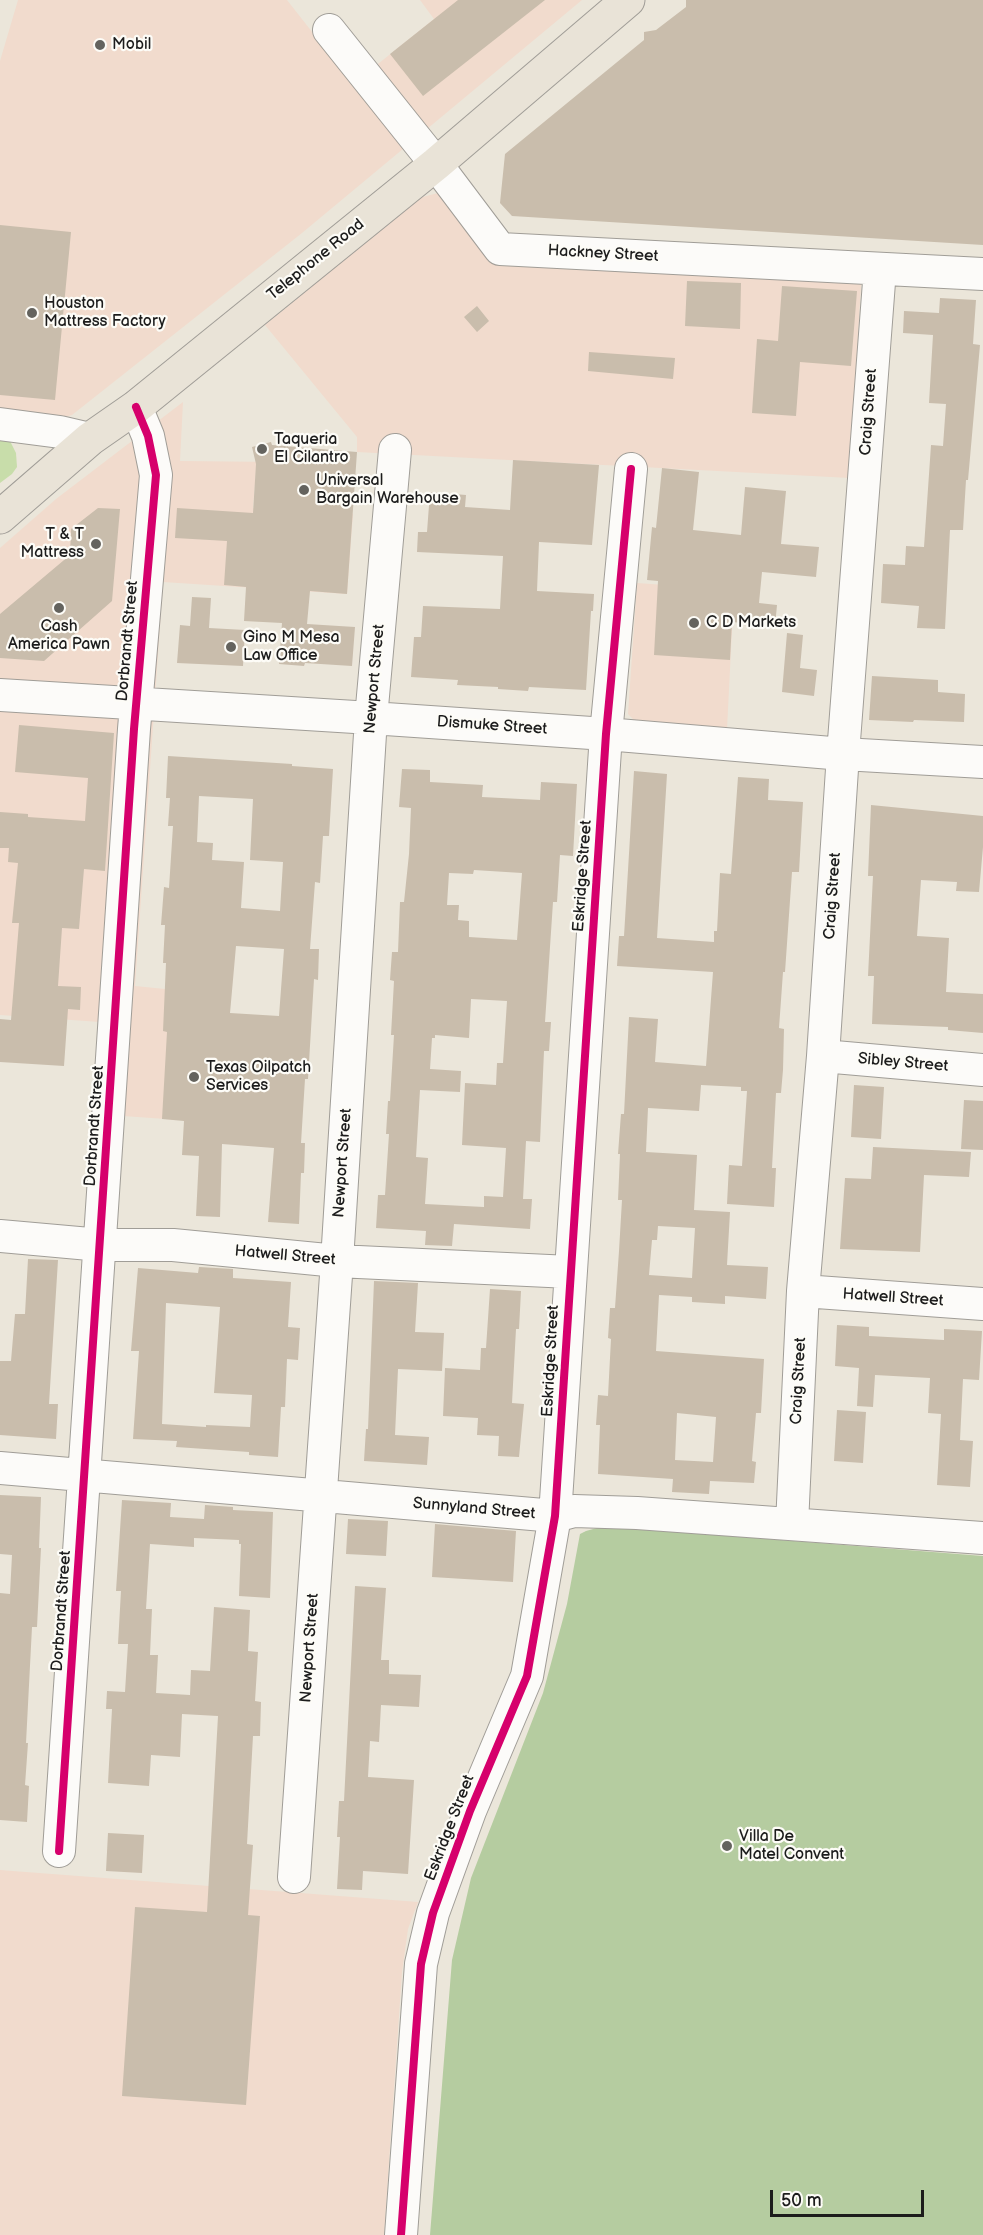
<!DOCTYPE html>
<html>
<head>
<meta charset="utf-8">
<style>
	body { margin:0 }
	#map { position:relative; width:983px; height:2235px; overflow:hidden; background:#ebe6da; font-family:"Balsamiq Sans",sans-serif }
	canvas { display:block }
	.scale { position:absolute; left:770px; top:2190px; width:154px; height:27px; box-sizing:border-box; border:3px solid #1c1c1c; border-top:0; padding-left:8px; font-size:18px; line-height:21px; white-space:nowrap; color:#1c1c1c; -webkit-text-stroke:4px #fdfcf7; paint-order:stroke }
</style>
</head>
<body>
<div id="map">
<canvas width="983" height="2235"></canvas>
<div class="scale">50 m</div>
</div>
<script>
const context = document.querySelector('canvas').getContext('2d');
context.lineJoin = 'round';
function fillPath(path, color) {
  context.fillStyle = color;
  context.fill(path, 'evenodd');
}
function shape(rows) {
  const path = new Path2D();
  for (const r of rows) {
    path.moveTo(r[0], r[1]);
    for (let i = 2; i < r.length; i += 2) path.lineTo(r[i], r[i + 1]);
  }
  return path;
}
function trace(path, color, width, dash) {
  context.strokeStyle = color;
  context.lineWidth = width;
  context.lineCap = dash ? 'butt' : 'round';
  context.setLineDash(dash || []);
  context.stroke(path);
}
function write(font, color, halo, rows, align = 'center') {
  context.font = font + ' "Balsamiq Sans",sans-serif';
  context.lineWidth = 4.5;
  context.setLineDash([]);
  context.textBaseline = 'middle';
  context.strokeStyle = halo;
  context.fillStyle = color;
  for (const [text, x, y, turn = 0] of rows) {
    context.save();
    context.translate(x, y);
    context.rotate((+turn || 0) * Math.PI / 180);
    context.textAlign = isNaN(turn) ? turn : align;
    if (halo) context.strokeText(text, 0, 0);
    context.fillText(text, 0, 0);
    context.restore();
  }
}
const built = shape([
	[18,0,287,0,353,84,434,19,420,0,582,0,302,233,72,415,62,418,0,413,0,61],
	[438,193,512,258,861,284,850,478,357,452,357,437,265,325,419,198],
	[183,402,180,461,279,462,256,471,253,508,353,514,347,594,163,582,135,986,165,989,222,1123,95,1114,100,1022,0,1015,0,548,56,499],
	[637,583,734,590,727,729,645,722,634,720,628,714],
	[0,1870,418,1902,408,1929,402,1972,384,2235,0,2235]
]);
const green = shape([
	[0,432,10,441,16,453,17,467,12,474,0,483]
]);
const forest = shape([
	[604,1526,983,1556,983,2235,430,2235,452,1960,471,1878,543,1693,567,1604,580,1534,586,1531]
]);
const building = shape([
	[458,0,545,0,423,96,390,54],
	[686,0,983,0,983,245,512,216,500,203,505,154,644,40,644,32,656,30,686,7],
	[0,225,71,232,55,400,0,395],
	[687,281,741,283,740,329,685,326],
	[782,286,857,291,851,366,800,362,796,416,752,413,757,339,778,341],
	[940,298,976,300,973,344,980,345,968,480,966,480,963,530,950,530,945,629,917,628,919,606,881,603,883,564,905,565,906,546,924,547,931,445,943,446,946,404,929,403,933,335,903,333,904,311,939,313],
	[477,306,489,321,477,332,464,317],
	[589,352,675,358,673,379,588,371],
	[271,442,272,445,357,452,347,594,310,591,307,624,355,627,352,666,305,663,304,666,279,664,282,623,244,621,246,587,224,585,227,541,175,538,177,508,253,513,256,464,252,447],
	[513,460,599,465,592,545,539,542,537,591,594,594,593,611,591,611,586,690,529,687,528,691,498,689,498,687,457,685,458,680,411,677,414,637,421,637,423,606,500,609,503,556,417,552,418,532,427,532,430,492,466,495,465,507,510,510],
	[662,468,699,472,693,530,741,535,745,487,786,491,781,544,819,547,816,577,762,572,759,603,777,605,775,626,732,622,730,660,654,655,658,581,647,580,652,527,656,528],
	[98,508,120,509,112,601,44,661,0,658,0,614,70,555,71,529],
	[192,597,211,598,209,628,245,630,243,666,177,663,180,625,190,626],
	[787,633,803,635,800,668,817,670,814,696,782,692],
	[872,676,938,680,938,692,965,694,964,722,914,720,913,722,869,720],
	[19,725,114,733,105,871,84,869,79,929,62,928,58,986,81,987,80,1010,68,1009,64,1066,0,1062,0,1019,11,1020,19,923,12,923,18,863,8,862,9,848,0,848,0,812,28,814,28,817,85,821,88,778,15,772],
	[168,756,292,764,292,766,333,769,329,836,323,836,320,883,315,882,310,949,319,949,318,980,314,979,308,1079,305,1079,301,1143,305,1143,304,1173,301,1173,299,1224,268,1222,274,1148,222,1144,220,1217,196,1216,199,1156,182,1155,184,1121,162,1119,167,1032,163,1031,166,963,163,963,165,925,161,925,164,887,169,888,173,826,168,826,170,798,166,798],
	[199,796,253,799,250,860,283,862,280,911,241,908,244,862,212,860,213,843,197,842],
	[236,946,284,949,279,1016,230,1013],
	[402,769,430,770,430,782,483,785,482,797,540,800,541,782,577,784,573,856,560,855,557,902,553,902,545,1022,551,1022,549,1051,544,1051,540,1142,526,1141,523,1199,532,1199,530,1229,454,1224,452,1246,425,1245,426,1231,376,1228,378,1195,385,1195,389,1134,386,1134,388,1101,390,1101,394,1035,391,1035,394,981,390,980,392,952,398,952,400,902,404,902,409,854,411,808,399,807],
	[474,870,522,873,517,940,469,937,469,921,458,920,459,905,447,905,449,873,473,874],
	[471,999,507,1001,503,1063,497,1063,496,1085,465,1083,462,1145,506,1148,503,1197,484,1196,484,1207,425,1204,428,1158,416,1157,420,1090,460,1092,461,1071,430,1069,432,1038,435,1038,435,1035,469,1038],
	[634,771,667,774,657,938,714,942,714,931,717,931,720,873,731,874,738,777,769,779,768,800,803,802,799,872,792,872,785,972,783,972,779,1028,784,1029,783,1070,781,1093,776,1093,772,1168,776,1168,774,1207,727,1204,729,1165,742,1166,747,1091,741,1091,741,1087,701,1085,699,1111,648,1108,646,1152,697,1155,694,1210,730,1212,727,1265,768,1267,766,1299,725,1296,725,1304,692,1302,692,1297,659,1295,656,1351,764,1359,761,1413,756,1413,752,1461,756,1462,754,1483,710,1481,709,1494,672,1492,673,1479,598,1474,600,1425,596,1425,598,1395,608,1396,611,1339,608,1338,610,1308,615,1308,619,1251,622,1200,618,1200,620,1154,618,1154,621,1114,624,1114,629,1017,658,1019,655,1062,706,1066,713,972,617,966,619,936,624,936],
	[658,1226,695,1228,692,1278,649,1275,652,1240,657,1240],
	[677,1413,716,1417,713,1462,675,1460],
	[871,805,983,816,983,847,979,892,956,891,957,882,921,880,917,936,949,938,946,992,983,994,983,1033,948,1030,948,1027,872,1024,874,976,868,976,873,876,868,876],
	[854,1085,884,1087,881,1139,851,1137],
	[964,1100,983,1101,983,1150,961,1149],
	[873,1147,971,1152,969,1177,924,1175,920,1252,840,1249,845,1178,871,1179],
	[28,1259,58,1260,49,1404,58,1404,56,1439,0,1435,0,1361,11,1361,15,1314,25,1314],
	[199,1267,233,1269,233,1278,291,1282,288,1327,300,1328,298,1360,287,1359,285,1407,281,1407,278,1457,249,1455,249,1452,176,1447,177,1441,133,1439,139,1351,131,1351,138,1268,198,1273],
	[166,1303,220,1307,214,1393,252,1395,250,1427,206,1425,206,1427,162,1424],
	[374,1281,418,1283,415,1332,444,1333,442,1371,398,1369,395,1435,429,1437,427,1465,364,1461,366,1429,368,1429],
	[490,1289,521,1291,519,1329,516,1329,512,1403,524,1404,519,1457,498,1456,499,1436,477,1435,478,1418,443,1416,445,1368,480,1370,481,1348,486,1348],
	[837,1325,869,1327,869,1336,944,1340,944,1329,982,1331,979,1380,963,1379,960,1440,973,1441,970,1487,937,1485,941,1414,928,1413,930,1378,875,1375,873,1407,857,1406,859,1368,835,1366],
	[837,1410,866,1412,863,1463,834,1461],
	[0,1495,41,1497,39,1548,41,1548,37,1627,32,1627,26,1743,28,1743,25,1785,29,1786,27,1822,0,1820,0,1593,10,1594,12,1555,0,1554],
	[122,1500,171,1503,170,1517,204,1519,205,1505,233,1507,233,1510,273,1512,270,1598,239,1596,241,1544,239,1544,239,1540,194,1538,194,1547,150,1544,146,1609,152,1609,150,1655,158,1655,156,1693,190,1695,191,1670,210,1671,214,1607,250,1610,248,1651,258,1652,255,1701,261,1702,260,1736,253,1736,247,1844,253,1845,248,1915,260,1916,246,2105,122,2096,135,1907,207,1912,218,1716,182,1714,180,1757,151,1755,149,1786,108,1783,112,1709,106,1709,107,1691,125,1692,128,1644,118,1644,121,1591,116,1591],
	[348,1519,388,1521,386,1556,346,1554],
	[435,1524,516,1531,513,1582,432,1577],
	[355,1586,386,1588,381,1660,389,1660,389,1674,421,1675,419,1707,381,1705,379,1742,370,1741,368,1777,414,1780,408,1874,363,1871,362,1890,337,1889,340,1837,337,1837,339,1801,344,1801],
	[108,1833,144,1835,142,1873,106,1871]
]);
const minor = shape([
	[329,30,436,164,500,249,983,274],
	[0,424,60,432,90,439],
	[0,695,371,718,606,734,843,754,983,762],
	[823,1056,983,1070],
	[0,1236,101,1245,173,1245,337,1261,570,1272],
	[803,1291,983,1304],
	[0,1468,555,1516,574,1511,637,1513,983,1538],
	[792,1524,803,1291,823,1056,843,754,880,269],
	[59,1851,134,729,156,475,148,436,136,407],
	[294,1877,337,1261,371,718,395,450],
	[401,2235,421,1964,433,1913,470,1811,527,1676,555,1516,606,734,631,469]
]);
const major = shape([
	[0,517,90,439,136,407,436,164,628,0]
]);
const cycleway = shape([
	[59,1851,134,729,156,475,148,436,136,407],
	[401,2235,421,1964,433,1913,470,1811,527,1676,555,1516,606,734,631,469]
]);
const markers = [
	[100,45,6,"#64635e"],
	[32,313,6,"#64635e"],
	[262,449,6,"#64635e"],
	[304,490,6,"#64635e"],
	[96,544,6,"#64635e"],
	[59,608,6,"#64635e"],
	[694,623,6,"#64635e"],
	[231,647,6,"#64635e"],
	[194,1077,6,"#64635e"],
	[727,1846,6,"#64635e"]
];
const poiNames = [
	["Mobil",112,45],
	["Houston",44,304],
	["Mattress Factory",44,322],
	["Taqueria",274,440],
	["El Cilantro",274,458],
	["Universal",316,481],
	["Bargain Warehouse",316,499],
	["T & T",84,535,"right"],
	["Mattress",84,553,"right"],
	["C D Markets",706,623],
	["Cash",59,627,"center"],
	["America Pawn",59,645,"center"],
	["Gino M Mesa",243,638],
	["Law Office",243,656],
	["Texas Oilpatch",206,1068],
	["Services",206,1086],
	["Villa De",739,1837],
	["Matel Convent",739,1855]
];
const streetNames = [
	["Hackney Street",603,254,3],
	["Telephone Road",316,260,-39],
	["Craig Street",869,412,-86],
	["Dorbrandt Street",128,641,-85],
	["Newport Street",375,679,-85],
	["Dismuke Street",492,726,4],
	["Eskridge Street",583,876,-86],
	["Craig Street",833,896,-86],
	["Sibley Street",903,1063,5],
	["Dorbrandt Street",95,1126,-86],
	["Newport Street",343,1163,-86],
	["Hatwell Street",285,1256,5],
	["Hatwell Street",893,1298,4],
	["Eskridge Street",551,1361,-87],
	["Craig Street",799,1381,-87],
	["Sunnyland Street",474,1509,5],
	["Dorbrandt Street",62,1611,-86],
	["Newport Street",310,1648,-86],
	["Eskridge Street",450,1828,-69]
];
fillPath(built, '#f1dbcd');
fillPath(green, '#c8ddaa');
fillPath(forest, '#b5cca0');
fillPath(building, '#c9bdac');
trace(minor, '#a09d97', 34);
trace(major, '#a09d97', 35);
trace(minor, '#fcfbf9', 32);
trace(major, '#e9e3d7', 33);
trace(cycleway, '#d6006c', 8);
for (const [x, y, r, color] of markers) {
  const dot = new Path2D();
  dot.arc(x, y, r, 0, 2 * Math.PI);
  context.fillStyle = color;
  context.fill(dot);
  trace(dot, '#fdfcf7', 2);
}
write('16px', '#1c1c1c', '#fdfcf7', poiNames, 'left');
write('16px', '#1c1c1c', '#fdfcf7', streetNames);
</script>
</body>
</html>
